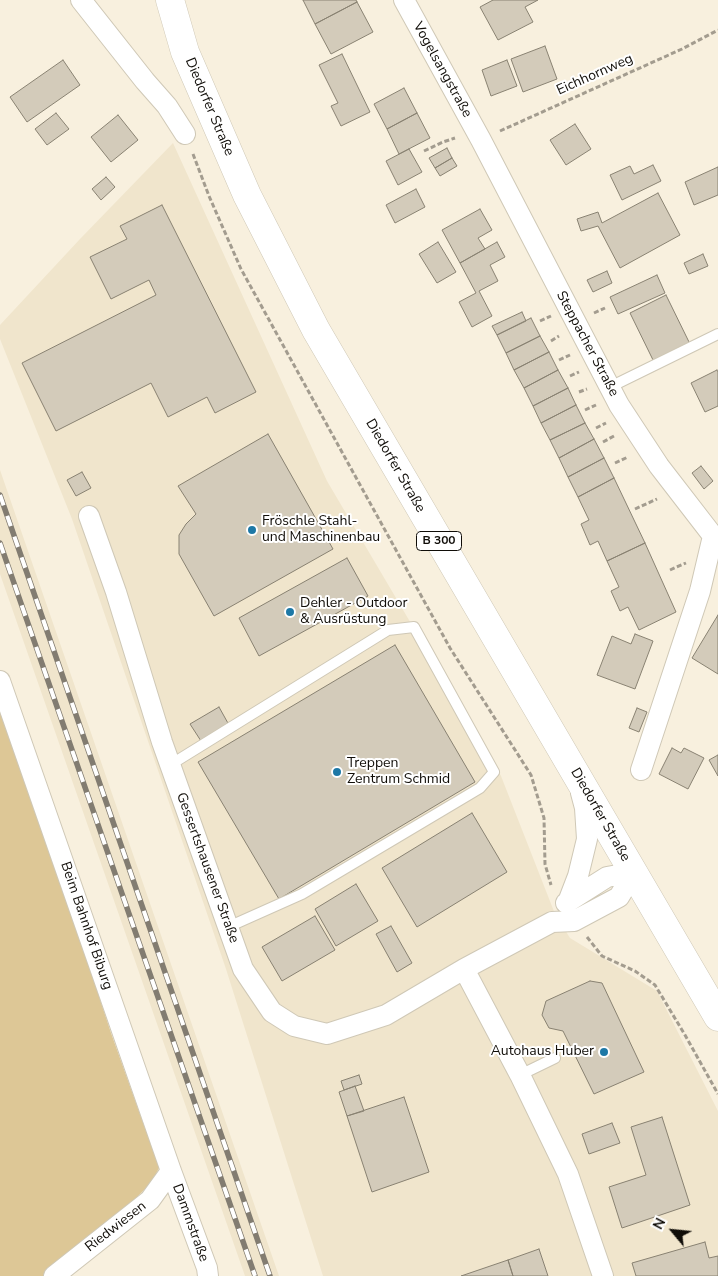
<!DOCTYPE html>
<html>
<head>
<meta charset="utf-8">
<style>
	body { margin:0 }
	#map { position:relative; width:718px; height:1276px; overflow:hidden; background:#f8f0de; font-family:"Nunito Sans",sans-serif }
	canvas { display:block }
	.north { position:absolute; left:648px; top:1206px; width:50px; height:50px; -webkit-text-stroke:4px #fff; paint-order:stroke; rotate:298deg; font-size:14px; font-weight:700; line-height:20px; text-align:center; color:#100d08 }
	.north::after { content:''; display:block; margin:auto; width:18px; height:22px; background:#100d08; clip-path:polygon(50% 0,100% 100%,50% 72%,0 100%) }
</style>
</head>
<body>
<div id="map">
<canvas width="718" height="1276"></canvas>
<div class="north">N</div>
</div>
<script>
const context = document.querySelector('canvas').getContext('2d');
context.lineJoin = 'round';
function fillPath(path, color) {
  context.fillStyle = color;
  context.fill(path, 'evenodd');
}
function shape(rows) {
  const path = new Path2D();
  for (const r of rows) {
    path.moveTo(r[0], r[1]);
    for (let i = 2; i < r.length; i += 2) path.lineTo(r[i], r[i + 1]);
  }
  return path;
}
function trace(path, color, width, dash) {
  context.strokeStyle = color;
  context.lineWidth = width;
  context.lineCap = dash ? 'butt' : 'round';
  context.setLineDash(dash || []);
  context.stroke(path);
}
function write(font, color, halo, rows, align = 'center') {
  context.font = font + ' "Nunito Sans",sans-serif';
  context.lineWidth = 4;
  context.setLineDash([]);
  context.textBaseline = 'middle';
  context.strokeStyle = halo;
  context.fillStyle = color;
  for (const [text, x, y, turn = 0] of rows) {
    context.save();
    context.translate(x, y);
    context.rotate((+turn || 0) * Math.PI / 180);
    context.textAlign = isNaN(turn) ? turn : align;
    if (halo) context.strokeText(text, 0, 0);
    context.fillText(text, 0, 0);
    context.restore();
  }
}
const built = shape([
	[173,143,327,481,501,776,555,914,570,938,657,991,718,1111,718,1276,323,1276,226,969,72,519,0,339,0,325,80,239],
	[0,470,279,1276,245,1276,0,574]
]);
const green = shape([
	[0,693,111,1033,145,1128,160,1166,152,1182,110,1224,45,1276,0,1276]
]);
const building = shape([
	[303,0,356,0,357,2,315,24,303,0],
	[493,0,538,0,525,7,533,22,498,40,480,7,493,0],
	[357,2,373,32,331,54,315,24,357,2],
	[545,46,557,79,523,92,511,59,545,46],
	[342,54,370,112,341,126,331,106,338,103,319,65,342,54],
	[63,60,80,85,27,122,10,97,63,60],
	[507,60,517,86,491,96,482,70,507,60],
	[404,88,417,113,387,129,374,104,404,88],
	[56,113,69,129,47,145,35,129,56,113],
	[417,113,430,138,399,154,387,129,417,113],
	[118,115,138,140,111,162,91,137,118,115],
	[575,124,591,149,566,165,550,140,575,124],
	[447,148,452,158,435,168,429,158,447,148],
	[409,149,422,172,398,185,386,161,409,149],
	[452,158,457,166,440,176,435,168,452,158],
	[653,165,661,181,622,200,610,175,630,166,634,174,653,165],
	[718,167,718,195,694,205,685,182,718,167],
	[106,177,115,187,101,200,92,189,106,177],
	[416,189,425,207,395,223,386,205,416,189],
	[658,193,680,235,620,268,598,226,581,231,577,219,598,212,602,223,658,193],
	[162,205,256,392,215,413,207,397,168,417,151,383,56,431,22,363,156,295,149,280,111,299,90,257,127,239,120,226,162,205],
	[480,209,492,230,478,238,485,249,460,263,442,230,480,209],
	[438,242,456,272,437,283,419,254,438,242],
	[497,242,505,257,490,265,498,281,479,291,492,316,472,327,459,302,476,293,460,263,497,242],
	[703,254,708,266,689,274,684,263,703,254],
	[607,271,612,283,593,292,587,280,607,271],
	[657,275,665,293,618,314,610,297,657,275],
	[666,295,690,344,654,362,630,313,666,295],
	[522,312,526,321,497,335,492,326,522,312],
	[531,318,540,336,506,353,497,335,531,318],
	[540,336,549,352,514,370,506,353,540,336],
	[549,352,558,370,524,388,514,370,549,352],
	[558,370,568,388,533,406,524,388,558,370],
	[717,370,718,372,718,406,705,412,691,383,717,370],
	[568,388,576,405,541,423,533,406,568,388],
	[576,405,585,423,550,440,541,423,576,405],
	[585,423,594,439,559,458,550,440,585,423],
	[268,434,333,549,214,616,179,554,179,535,186,524,196,514,178,486,268,434],
	[594,439,604,458,568,477,559,458,594,439],
	[604,458,614,478,578,497,568,477,604,458],
	[701,466,713,481,704,489,692,473,701,466],
	[82,472,91,488,76,496,67,480,82,472],
	[614,478,645,543,607,561,598,541,590,545,581,524,589,520,578,497,614,478],
	[645,543,676,612,639,630,628,607,620,611,611,591,619,587,607,561,645,543],
	[347,558,368,596,259,656,239,618,347,558],
	[718,615,718,674,692,658,718,615],
	[635,634,653,641,635,689,597,675,612,636,631,644,635,634],
	[395,645,475,782,279,899,198,762,395,645],
	[219,707,229,725,201,741,190,724,219,707],
	[637,708,647,712,639,732,629,728,637,708],
	[672,748,681,753,684,748,704,758,688,789,659,774,672,748],
	[718,755,718,776,709,760,718,755],
	[472,813,507,872,417,927,382,868,472,813],
	[356,884,378,921,336,946,315,909,356,884],
	[315,916,335,950,282,981,262,947,315,916],
	[391,926,412,963,397,972,376,934,391,926],
	[590,981,602,983,644,1072,594,1094,563,1031,549,1028,542,1015,546,1001,590,981],
	[359,1075,362,1084,344,1090,341,1081,359,1075],
	[355,1086,364,1111,347,1116,339,1092,355,1086],
	[404,1097,429,1172,372,1192,347,1116,404,1097],
	[662,1117,690,1205,622,1228,609,1187,646,1175,631,1127,662,1117],
	[612,1123,620,1143,589,1154,582,1134,612,1123],
	[705,1242,709,1258,718,1256,718,1276,636,1276,632,1263,705,1242],
	[539,1249,548,1276,513,1276,508,1260,539,1249],
	[508,1260,513,1276,461,1276,508,1260]
]);
const path = shape([
	[500,131,682,49,718,30],
	[424,151,443,142,455,138],
	[193,154,209,196,241,269,450,648,531,775,544,818,545,864,551,885],
	[594,313,605,308],
	[540,321,551,316],
	[551,341,559,336],
	[559,360,570,355],
	[570,376,579,372],
	[579,392,587,389],
	[585,410,596,405],
	[596,428,606,423],
	[603,442,614,436],
	[615,463,628,457],
	[635,509,657,499],
	[670,570,686,563],
	[587,937,602,956,635,971,655,985,685,1035,718,1094]
]);
const lane = shape([
	[610,387,718,334],
	[170,765,388,630,414,627,494,772,480,788,302,894,228,927],
	[520,1075,555,1058]
]);
const street = shape([
	[81,0,145,81,167,106,185,134],
	[404,0,481,140,619,405,659,466,713,536,718,540],
	[89,516,116,592,162,742,243,969,272,1012,294,1026,327,1034,386,1015,464,969,552,922,574,921,619,897,634,872],
	[0,681,171,1171,207,1268,208,1276],
	[641,770,700,591,713,536],
	[568,902,578,876,587,839,585,808,581,793],
	[566,903,607,877,634,872],
	[464,969,520,1075,568,1174,603,1276],
	[54,1276,150,1200,171,1171]
]);
const primary = shape([
	[170,0,185,52,247,195,316,330,718,1017]
]);
const rail = shape([
	[0,495,270,1276],
	[0,543,255,1276]
]);
const markers = [
	[252,530,5,"#1d78a6"],
	[290,612,5,"#1d78a6"],
	[337,772,5,"#1d78a6"],
	[604,1052,5,"#1d78a6"]
];
const shields = [
	[439,541,45]
];
const shieldNames = [
	["B 300",439,541]
];
const streetNames = [
	["Vogelsangstraße",442,70,61],
	["Eichhornweg",595,75,-24],
	["Diedorfer Straße",209,107,67],
	["Steppacher Straße",587,344,62],
	["Diedorfer Straße",395,466,60],
	["Diedorfer Straße",600,815,60],
	["Gessertshausener Straße",207,868,70],
	["Beim Bahnhof Biburg",86,926,71],
	["Dammstraße",190,1223,70],
	["Riedwiesen",116,1227,-38]
];
const poiNames = [
	["Fröschle Stahl-",262,522],
	["und Maschinenbau",262,538],
	["Dehler - Outdoor",300,604],
	["& Ausrüstung",300,620],
	["Treppen",347,764],
	["Zentrum Schmid",347,780],
	["Autohaus Huber",594,1052,"right"]
];
fillPath(built, '#f0e5cc');
fillPath(green, '#ddc796');
fillPath(building, '#d3cbba');
trace(building, '#898272', 1);
trace(lane, '#cfc8b6', 12);
trace(street, '#cfc8b6', 22);
trace(primary, '#cfc8b6', 29);
trace(path, '#a39c8f', 3, [5, 2.5]);
trace(lane, '#fff', 10);
trace(street, '#fff', 20);
trace(primary, '#fff', 28);
trace(rail, '#827c71', 5.5);
trace(rail, '#fff', 4, [11]);
for (const [x, y, r, color] of markers) {
  const dot = new Path2D();
  dot.arc(x, y, r, 0, 2 * Math.PI);
  context.fillStyle = color;
  context.fill(dot);
  trace(dot, '#fff', 2);
}
for (const [x, y, w] of shields) {
  const box = new Path2D();
  box.roundRect(x - w / 2, y - 9.5, w, 19, 4);
  context.fillStyle = '#fff';
  context.fill(box);
  trace(box, '#100d08', 1);
}
write('bold 12px', '#100d08', null, shieldNames);
write('14px', '#100d08', '#fff', streetNames);
write('14px', '#100d08', '#fff', poiNames, 'left');
</script>
</body>
</html>
